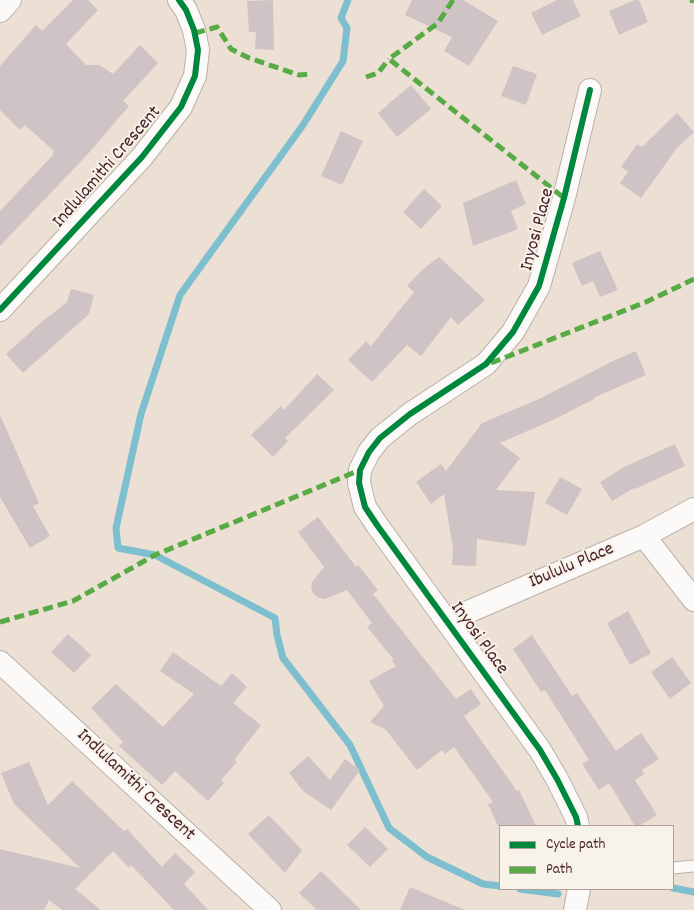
<!DOCTYPE html>
<html>
<head>
<meta charset="utf-8">
<style>
	body { margin:0 }
	#map { position:relative; width:694px; height:910px; overflow:hidden; background:#ebe0d3; font-family:Dekko,sans-serif }
	canvas { display:block }
	.legend { position:absolute; left:499px; top:825px; width:175px; height:65px; box-sizing:border-box; background:#f7f3e8; border:1px solid #b29e9c; margin:0; padding:6px 9px; list-style:none; font-size:15px; color:#4a1f2b }
	.legend li { display:flex; align-items:center; gap:10px; height:25px }
	.legend b { width:25px; border:1px solid #b29e9c }
</style>
</head>
<body>
<div id="map">
<canvas width="694" height="910"></canvas>
<ul class="legend">
<li><b style="height:6px;background:#00873e"></b>Cycle path</li>
<li><b style="height:6px;background:#57aa44"></b>Path</li>
</ul>
</div>
<script>
const context = document.querySelector('canvas').getContext('2d');
context.lineJoin = 'round';
function shape(rows) {
  const path = new Path2D();
  for (const r of rows) {
    path.moveTo(r[0], r[1]);
    for (let i = 2; i < r.length; i += 2) path.lineTo(r[i], r[i + 1]);
  }
  return path;
}
function trace(path, color, width, dash) {
  context.strokeStyle = color;
  context.lineWidth = width;
  context.lineCap = dash ? 'butt' : 'round';
  context.setLineDash(dash || []);
  context.stroke(path);
}
function fillPath(path, color) {
  context.fillStyle = color;
  context.fill(path, 'evenodd');
}
function write(font, color, halo, rows, align = 'center') {
  context.font = font + ' Dekko,sans-serif';
  context.lineWidth = 4;
  context.setLineDash([]);
  context.textBaseline = 'middle';
  context.strokeStyle = halo;
  context.fillStyle = color;
  for (const [text, x, y, turn = 0] of rows) {
    context.save();
    context.translate(x, y);
    context.rotate((+turn || 0) * Math.PI / 180);
    context.textAlign = isNaN(turn) ? turn : align;
    if (halo) context.strokeText(text, 0, 0);
    context.fillText(text, 0, 0);
    context.restore();
  }
}
const stream = shape([
	[348,0,341,18,347,28,343,61,303,125,180,295,141,414,116,528,118,548,155,555,275,618,277,635,283,658,350,745,389,828,427,857,483,884,500,886],
	[673,888,694,892],
	[520,889,558,894]
]);
const building = shape([
	[73,0,88,0,98,10,66,44,86,65,99,65,113,74,140,45,158,63,123,101,129,106,87,155,0,246,0,211,53,155,52,154,54,151,25,125,20,130,0,110,0,66,36,25,42,31],
	[273,0,274,50,255,49,256,32,249,32,247,1],
	[412,0,463,0,498,21,469,66,444,51,452,37,405,15],
	[557,0,573,0,581,16,542,35,531,13],
	[635,0,639,0,648,22,619,35,609,11],
	[513,66,537,74,526,105,501,96],
	[411,85,431,109,397,137,378,113],
	[677,113,694,132,677,148,641,198,620,183,628,172,621,167,637,144,642,147],
	[341,131,363,141,342,185,321,176],
	[516,180,526,204,511,211,518,229,473,246,463,203],
	[424,189,442,206,421,229,403,212],
	[600,251,618,290,600,297,593,281,582,286,572,263],
	[439,257,485,300,458,325,451,317,421,356,407,345,372,382,348,360,366,341,371,346,414,292,407,286,422,270],
	[71,289,94,295,89,314,23,373,6,354,37,326,67,302],
	[636,351,646,375,593,398,594,399,553,420,500,443,520,458,496,490,535,492,526,546,477,539,476,566,452,565,453,549,444,494,431,504,416,482,441,464,446,471,482,423,539,399,615,360],
	[317,374,334,390,285,438,288,441,273,457,251,435,281,406,284,410],
	[0,415,39,503,33,506,50,536,30,548,0,497],
	[675,444,685,466,635,489,634,488,612,501,600,482,624,467],
	[560,477,582,489,567,515,545,503],
	[318,517,356,567,358,565,378,590,373,594,456,699,471,689,481,704,464,716,517,791,519,790,536,826,498,826,488,804,493,802,454,747,445,754,442,750,417,770,386,730,370,722,384,706,369,681,396,666,392,661,394,660,367,627,372,623,347,590,325,599,319,598,314,594,311,588,312,582,324,567,298,532],
	[628,611,651,653,630,665,607,623],
	[68,634,91,655,74,673,51,652],
	[532,635,572,696,577,693,616,751,641,733,659,759,642,770,644,774,635,780,657,815,639,826,635,826,609,783,599,790,582,764,589,760,545,690,541,692,513,649],
	[173,652,221,686,232,673,247,687,233,703,261,725,234,760,237,762,221,780,224,783,208,801,175,771,162,785,119,746,123,742,91,708,116,684,163,727,194,694,160,671],
	[672,657,691,683,670,699,651,672],
	[308,756,330,780,345,759,360,770,331,810,303,791,289,773],
	[29,762,48,805,72,781,124,831,127,829,162,867,175,853,195,872,184,884,208,910,174,910,131,865,129,868,113,851,75,889,101,910,62,910,49,900,44,910,0,910,0,849,80,868,14,804,1,773],
	[269,815,302,850,285,873,248,834],
	[365,827,388,849,370,867,347,845],
	[321,871,361,910,317,910,299,893],
	[410,887,465,910,400,910]
]);
const lane = shape([
	[673,868,694,866]
]);
const street = shape([
	[0,11,10,0],
	[0,310,142,157,181,107,195,76,198,50,194,30,186,10,179,0],
	[644,536,694,600],
	[447,621,644,536,694,509],
	[0,662,270,910],
	[578,826,576,817,557,779,540,750,377,525,365,507,359,483,360,470,369,452,380,438,410,414,486,364,513,332,539,286,564,198,590,90],
	[575,910,579,889]
]);
const quiet = shape([
	[453,0,438,23,389,59,564,198],
	[690,0,694,1],
	[195,33,217,27,231,49,249,58,299,75,312,74],
	[366,77,378,73,389,59],
	[491,363,646,302,694,279],
	[0,622,73,601,155,555,360,470]
]);
const cycleway = shape([
	[0,310,142,157,181,107,195,76,198,50,194,30,186,10,179,0],
	[578,826,576,817,557,779,540,750,377,525,365,507,359,483,360,470,369,452,380,438,410,414,486,364,513,332,539,286,564,198,590,90]
]);
const streetNames = [
	["Indlulamithi Crescent",108,168,-49],
	["Inyosi Place",539,230,-75],
	["Ibululu Place",572,567,-23],
	["Inyosi Place",478,639,54],
	["Indlulamithi Crescent",135,786,43]
];
trace(stream, '#7dbecf', 7);
fillPath(building, '#cfc3c6');
trace(lane, '#bbb0a9', 13);
trace(street, '#bbb0a9', 24);
trace(lane, '#fcfaf8', 11);
trace(street, '#fcfaf8', 22);
trace(quiet, '#57aa44', 5, [10, 5]);
trace(cycleway, '#00873e', 6);
write('19px', '#4a1f2b', '#f7f3e8', streetNames);
</script>
</body>
</html>
